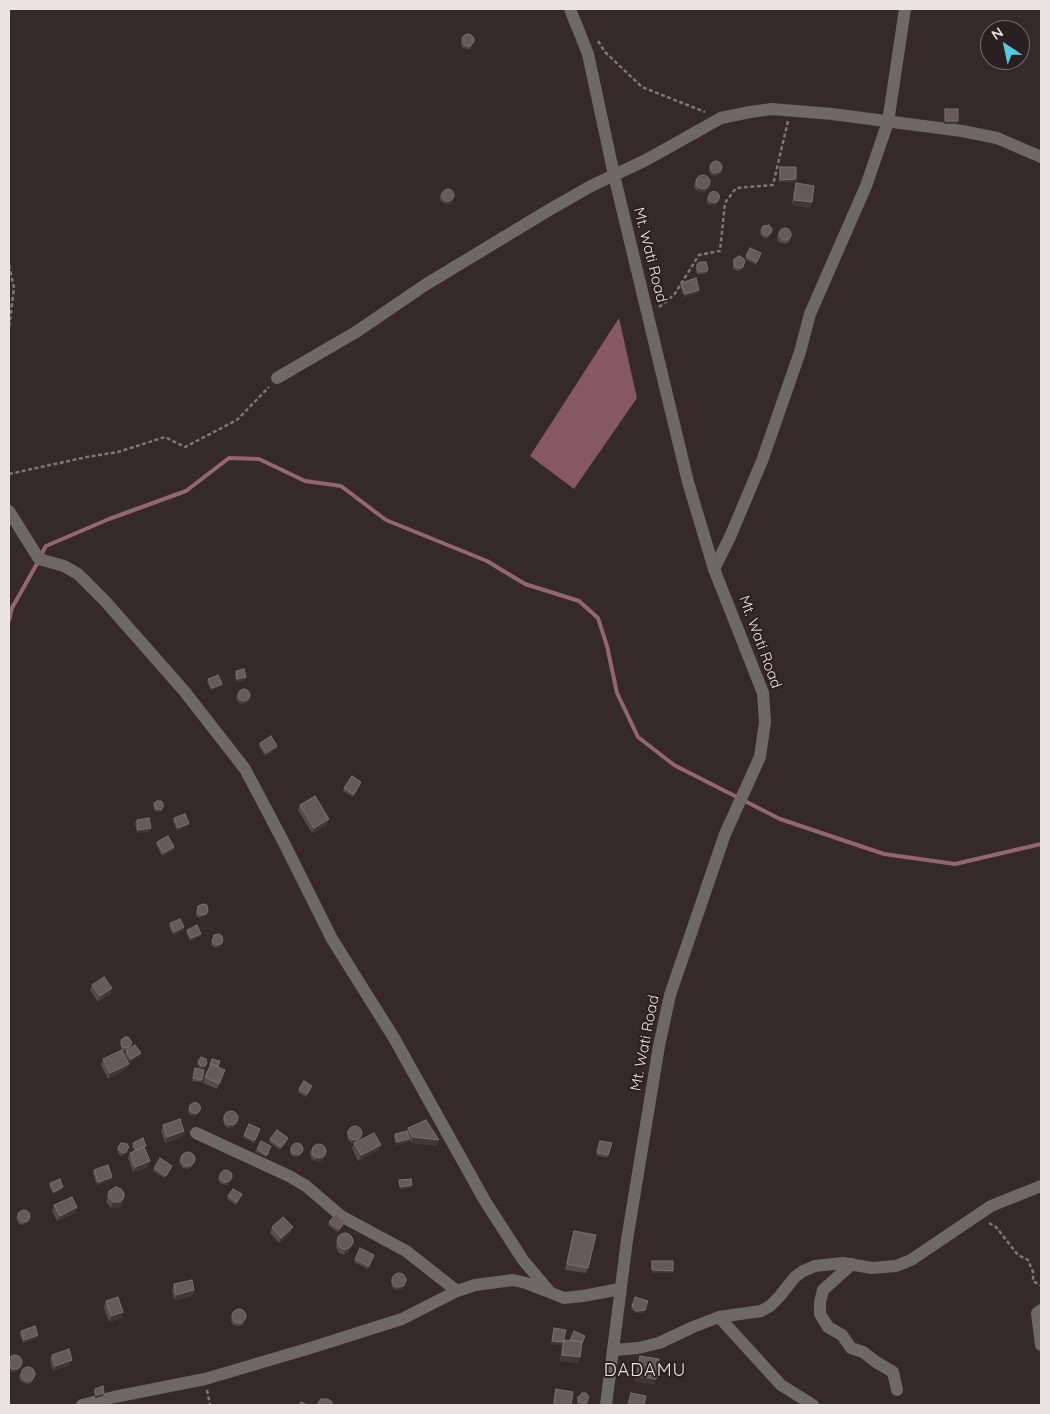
<!DOCTYPE html>
<html>
<head>
<meta charset="utf-8">
<style>
	body { margin:0 }
	#map { position:relative; width:1050px; height:1414px; overflow:hidden; background:#36292c; font-family:Quicksand,sans-serif }
	canvas { display:block }
	.frame { position:absolute; inset:0; border:10px solid #ebe2e4; pointer-events:none }
	.north { position:absolute; left:980px; top:20px; width:50px; height:50px; box-sizing:border-box; background:#2c1f22; border:1px solid #786d70; border-radius:50%; rotate:326deg; font-size:14px; font-weight:700; line-height:20px; text-align:center; color:#ebe2e4 }
	.north::after { content:''; display:block; margin:auto; width:18px; height:22px; background:#56c9e1; clip-path:polygon(50% 0,100% 100%,50% 72%,0 100%) }
</style>
</head>
<body>
<div id="map">
<canvas width="1050" height="1414"></canvas>
<div class="frame"></div>
<div class="north">N</div>
</div>
<script>
const context = document.querySelector('canvas').getContext('2d');
context.lineJoin = 'round';
function fillPath(path, color) {
  context.fillStyle = color;
  context.fill(path, 'evenodd');
}
function shape(rows) {
  const path = new Path2D();
  for (const r of rows) {
    if (r.length === 3) {
      path.moveTo(r[0] + r[2], r[1]);
      path.arc(r[0], r[1], r[2], 0, 2 * Math.PI);
      continue;
    }
    path.moveTo(r[0], r[1]);
    for (let i = 2; i < r.length; i += 2) path.lineTo(r[i], r[i + 1]);
  }
  return path;
}
function trace(path, color, width, dash) {
  context.strokeStyle = color;
  context.lineWidth = width;
  context.lineCap = dash ? 'butt' : 'round';
  context.setLineDash(dash || []);
  context.stroke(path);
}
function write(font, color, halo, rows, align = 'center') {
  context.font = font + ' Quicksand,sans-serif';
  context.lineWidth = 4;
  context.setLineDash([]);
  context.textBaseline = 'middle';
  context.strokeStyle = halo;
  context.fillStyle = color;
  for (const [text, x, y, turn = 0] of rows) {
    context.save();
    context.translate(x, y);
    context.rotate((+turn || 0) * Math.PI / 180);
    context.textAlign = isNaN(turn) ? turn : align;
    if (halo) context.strokeText(text, 0, 0);
    context.fillText(text, 0, 0);
    context.restore();
  }
}
const forest = shape([
	[619,318,637,398,574,489,530,456]
]);
const stream = shape([
	[41,555,46,546,109,519,186,491,229,458,259,459,305,481,341,486,386,520,487,561,525,584,579,601,598,618,607,646,617,693,638,737,674,765,780,819,884,854,955,864,1041,844],
	[9,620,12,608,38,562]
]);
const path = shape([
	[598,41,605,52,642,87,705,112],
	[9,265,14,288,9,328],
	[659,307,674,295,699,255,720,251,725,203,736,188,773,185,788,121],
	[9,474,87,457,118,452,165,437,185,447,237,420,269,387],
	[989,1223,996,1227,1018,1255,1028,1260,1033,1272,1033,1281,1041,1286],
	[207,1390,210,1405]
]);
const minor = shape([
	[570,9,588,54,614,175,688,482,714,569,763,693,765,722,760,757,725,834,670,995,659,1046,627,1240,606,1405],
	[277,378,356,332,425,285,549,210,591,186,646,160,721,118,750,112,772,109,832,114,962,131,997,138,1041,157],
	[9,511,39,559,64,566,78,574,105,601,185,692,245,769,283,841,332,939,394,1038,485,1201,523,1260,550,1292],
	[714,569,730,537,762,461,800,352,810,314,866,186,888,122,905,9],
	[196,1133,289,1176,306,1186,341,1216,406,1251,457,1291],
	[852,1264,823,1290,820,1302,820,1314,828,1327,842,1335,851,1348,863,1352,876,1362,893,1372,897,1390],
	[1041,1310,1037,1313,1041,1345],
	[719,1317,761,1311,770,1306,779,1297,795,1277,803,1271,815,1266,843,1263,872,1268,896,1266,911,1260,991,1206,1041,1186],
	[614,1350,638,1348,659,1343,693,1327,719,1317,781,1385,813,1405],
	[82,1405,114,1397,205,1379,307,1349,402,1319,457,1291,475,1285,513,1280,526,1283,564,1298,583,1296,620,1289]
]);
const wall = shape([
	[463,36,472,46,469,49,463,48,461,45],
	[711,164,722,170,719,175,714,176,711,174,709,171],
	[780,167,795,182,779,182,779,170],
	[696,179,709,186,708,188,704,192,697,191,694,187],
	[796,183,812,202,810,208,792,205,794,189],
	[441,193,454,197,453,200,450,204,446,204,440,200,440,196],
	[708,196,719,200,718,203,715,205,710,205,707,203,707,199],
	[763,226,770,236,767,238,762,237,760,233],
	[780,231,792,235,789,242,785,244,779,242,777,238],
	[761,253,756,265,745,259,746,256],
	[734,259,742,269,738,271,733,269,733,261],
	[697,264,708,270,707,272,704,275,699,275,696,273],
	[681,283,699,290,698,293,684,297,680,285],
	[236,671,246,677,245,680,236,682,235,674],
	[208,679,222,684,221,686,211,690,207,682],
	[237,695,250,697,247,703,241,704,238,702,236,698],
	[260,743,277,746,276,749,265,756,259,746],
	[360,785,353,797,343,791,344,788],
	[154,803,162,810,160,812,155,812,153,806],
	[300,805,327,825,312,833,298,810],
	[174,818,189,823,188,826,177,831,173,821],
	[137,820,150,831,137,833,135,823],
	[157,842,174,847,173,850,162,856,156,844],
	[198,906,207,914,205,917,200,918,196,916,197,909],
	[170,923,184,927,183,930,173,935,169,926],
	[187,930,200,936,190,941,186,932],
	[214,935,223,941,220,947,216,948,211,945],
	[92,985,112,988,110,994,98,1002,90,990],
	[121,1040,129,1049,140,1056,130,1062,125,1054,127,1050,125,1051,122,1050,129,1064,126,1069,108,1079,101,1065,103,1059,122,1050,120,1043],
	[198,1061,206,1066,204,1068,200,1068,197,1064],
	[218,1067,225,1070,217,1089,203,1083,205,1077],
	[194,1071,202,1080,201,1082,192,1081],
	[299,1089,311,1089,306,1097,298,1092],
	[189,1105,198,1114,195,1116,191,1116,188,1112],
	[224,1116,237,1123,234,1127,228,1128,224,1125,223,1118],
	[249,1124,260,1129,254,1143,243,1137],
	[163,1125,184,1131,182,1137,165,1143,161,1131],
	[408,1128,437,1146,411,1143,409,1139,408,1142,396,1145,394,1137,395,1134,407,1131],
	[348,1130,362,1134,358,1141,381,1145,378,1150,358,1161,352,1148,354,1143,352,1143,348,1140,347,1133],
	[288,1138,287,1141,280,1150,269,1142,270,1139],
	[600,1141,612,1143,607,1158,596,1155],
	[133,1143,145,1149,150,1161,148,1167,133,1172,128,1158,130,1153,134,1151,132,1146],
	[118,1147,129,1147,125,1155,121,1156,118,1153,117,1150],
	[291,1148,301,1155,298,1157,294,1157,291,1155,290,1151],
	[257,1149,270,1149,266,1157,256,1152],
	[311,1150,325,1157,320,1162,315,1161,311,1158,310,1152],
	[182,1154,192,1167,188,1169,183,1168,179,1162],
	[172,1166,165,1178,153,1171,154,1168],
	[94,1170,111,1180,97,1185,93,1173],
	[219,1176,229,1184,225,1185,220,1183,218,1179],
	[50,1183,62,1190,53,1194,49,1186],
	[109,1191,122,1204,118,1208,111,1208,106,1202],
	[242,1194,236,1205,227,1199,228,1196],
	[54,1205,77,1207,75,1213,57,1221,52,1211],
	[19,1211,29,1222,23,1225,19,1224,16,1218],
	[329,1222,344,1224,338,1232,328,1225],
	[272,1227,293,1227,290,1233,279,1243,270,1233],
	[574,1231,588,1268,586,1273,565,1270,572,1236],
	[339,1237,349,1252,344,1255,339,1253,336,1247],
	[374,1255,368,1269,354,1262,355,1259],
	[392,1278,405,1286,401,1290,396,1290,392,1287,391,1281],
	[174,1284,194,1290,192,1296,174,1300,172,1290],
	[635,1297,644,1313,636,1313,631,1309],
	[106,1301,123,1312,121,1318,109,1322,104,1307],
	[232,1313,244,1324,240,1326,233,1325,231,1321],
	[554,1328,563,1342,582,1343,580,1357,578,1363,560,1361,562,1345,551,1344],
	[21,1331,37,1338,23,1343,20,1334],
	[52,1355,72,1360,70,1365,53,1371,50,1360],
	[640,1356,654,1384,635,1382,638,1362],
	[9,1360,21,1368,17,1371,13,1372,9,1369],
	[23,1369,34,1375,32,1382,28,1384,21,1382,19,1377],
	[95,1389,103,1396,95,1398,94,1392],
	[556,1389,571,1405,553,1405,554,1395],
	[578,1397,589,1397,586,1405,579,1405,577,1404,577,1400]
]);
const shadedWall = shape([
	[945,121,958,121,957,124,944,124],
	[723,167,719,175,714,176,715,173],
	[796,179,795,182,779,182,780,180],
	[709,186,708,188,704,192,697,191,698,188],
	[454,197,453,200,450,204,446,204,447,202],
	[719,200,718,203,715,205,710,205,711,202],
	[794,200,812,202,810,208,792,205],
	[708,270,707,272,704,275,699,275,700,272],
	[699,290,698,293,684,297,685,294],
	[246,677,245,680,236,682,237,679],
	[222,684,221,686,211,690,212,688],
	[250,697,247,703,241,704,242,701],
	[277,746,276,749,265,756,266,753],
	[163,807,162,810,160,812,155,812,156,809],
	[329,819,327,825,312,833,314,828],
	[189,823,188,826,177,831,178,828],
	[151,828,150,831,137,833,138,830],
	[174,847,173,850,162,856,163,853],
	[208,911,205,917,200,918,201,915],
	[184,927,183,930,173,935,174,932],
	[201,934,200,936,190,941,191,938],
	[223,941,220,947,216,948,217,945],
	[112,988,110,994,98,1002,100,996],
	[141,1053,140,1056,130,1062,131,1059],
	[207,1063,204,1068,200,1068,201,1066],
	[129,1064,126,1069,108,1079,110,1073],
	[199,1111,198,1114,195,1116,191,1116,192,1113],
	[238,1120,234,1127,228,1128,229,1125],
	[184,1131,182,1137,165,1143,167,1137],
	[362,1134,361,1137,357,1143,352,1143,353,1140],
	[413,1137,439,1140,437,1146,411,1143],
	[409,1139,408,1142,396,1145,397,1142],
	[381,1145,378,1150,358,1161,361,1155],
	[129,1147,125,1155,121,1156,123,1153],
	[302,1152,301,1155,298,1157,294,1157,295,1154],
	[326,1154,325,1157,320,1162,315,1161,316,1158],
	[150,1161,148,1167,133,1172,135,1167],
	[193,1164,192,1167,188,1169,189,1166],
	[233,1175,229,1184,225,1185,226,1183],
	[112,1177,111,1180,97,1185,98,1182],
	[412,1185,411,1188,399,1190,400,1187],
	[63,1187,62,1190,53,1194,54,1192],
	[124,1198,122,1204,118,1208,111,1208,113,1202],
	[77,1207,75,1213,57,1221,60,1216],
	[30,1219,29,1222,23,1225,24,1222],
	[293,1227,290,1233,279,1243,281,1238],
	[351,1247,349,1252,344,1255,346,1249],
	[652,1270,673,1271,672,1273,651,1273],
	[406,1284,405,1286,401,1290,396,1290,397,1287],
	[194,1290,192,1296,174,1300,176,1295],
	[645,1310,644,1313,636,1313,637,1311],
	[123,1312,121,1318,109,1322,111,1316],
	[38,1335,37,1338,23,1343,24,1340],
	[552,1341,563,1342,562,1345,551,1344],
	[562,1355,580,1357,578,1363,560,1361],
	[72,1360,70,1365,53,1371,55,1366],
	[22,1365,21,1368,17,1371,13,1372,14,1369],
	[637,1376,656,1379,654,1384,635,1382],
	[104,1393,103,1396,95,1398,96,1395]
]);
const building = shape([
	[468,40,6],
	[945,109,958,109,958,121,945,121,945,109],
	[716,167,6],
	[780,167,796,167,796,179,780,180,780,167],
	[703,182,7],
	[796,183,814,186,812,202,794,200,796,183],
	[448,195,6],
	[714,197,5.5],
	[769,225,772,229,771,233,768,235,763,234,761,230,763,226,769,225],
	[785,234,6],
	[750,248,761,253,757,262,746,256,750,248],
	[739,256,743,258,745,261,743,267,739,268,734,266,734,259,739,256],
	[700,262,706,262,708,270,705,272,700,272,697,270,697,264,700,262],
	[696,278,699,290,685,294,681,283,696,278],
	[244,669,246,677,237,679,236,671,244,669],
	[218,675,222,684,212,688,208,679,218,675],
	[244,695,6],
	[271,736,277,746,266,753,260,743,271,736],
	[352,776,361,782,354,794,344,788,352,776],
	[315,796,329,819,314,828,300,805,315,796],
	[157,801,161,801,163,803,163,807,161,810,156,809,154,803,157,801],
	[185,814,189,823,178,828,174,818,185,814],
	[149,818,151,828,138,830,137,820,149,818],
	[168,836,174,847,163,853,157,842,168,836],
	[203,904,207,905,208,911,206,914,201,915,197,913,198,906,203,904],
	[180,919,184,927,174,932,170,923,180,919],
	[197,925,201,934,191,938,187,930,197,925],
	[219,934,222,936,223,941,221,944,217,945,212,942,214,935,219,934],
	[104,977,112,988,100,996,92,985,104,977],
	[125,1037,128,1037,132,1042,130,1047,126,1048,122,1047,121,1040,125,1037],
	[135,1045,141,1053,131,1059,126,1051,135,1045],
	[122,1050,129,1064,110,1073,103,1059,122,1050],
	[201,1057,206,1059,207,1063,205,1066,201,1066,198,1061,201,1057],
	[212,1059,220,1061,218,1067,211,1064,210,1065,212,1059],
	[211,1064,225,1070,219,1084,205,1077,211,1064],
	[195,1068,204,1070,202,1080,193,1078,195,1068],
	[304,1081,312,1086,307,1094,299,1089,304,1081],
	[195,1108,5.5],
	[231,1118,7],
	[180,1119,184,1131,167,1137,163,1125,180,1119],
	[426,1120,439,1140,413,1137,408,1128,426,1120],
	[249,1124,260,1129,255,1140,244,1135,249,1124],
	[355,1133,7],
	[277,1130,288,1138,281,1147,270,1139,277,1130],
	[407,1131,409,1139,397,1142,395,1134,407,1131],
	[374,1133,381,1145,361,1155,354,1143,374,1133],
	[143,1138,146,1146,136,1150,133,1143,143,1138],
	[261,1141,271,1146,267,1155,257,1149,261,1141],
	[600,1141,612,1143,608,1155,597,1152,600,1141],
	[121,1143,127,1144,129,1147,126,1152,123,1153,119,1150,118,1147,121,1143],
	[297,1149,6],
	[319,1151,7],
	[144,1147,150,1161,135,1167,130,1153,144,1147],
	[188,1159,7],
	[160,1158,172,1166,166,1176,154,1168,160,1158],
	[108,1165,112,1177,98,1182,94,1170,108,1165],
	[226,1176,6],
	[60,1179,63,1187,54,1192,50,1183,60,1179],
	[411,1179,412,1185,400,1187,399,1180,411,1179],
	[116,1187,121,1189,124,1193,124,1198,120,1202,113,1202,108,1196,109,1191,116,1187],
	[233,1189,242,1194,237,1202,228,1196,233,1189],
	[72,1197,77,1207,60,1216,54,1205,72,1197],
	[24,1216,6],
	[336,1214,345,1221,339,1229,329,1222,336,1214],
	[283,1217,293,1227,281,1238,272,1227,283,1217],
	[574,1231,596,1235,588,1268,567,1264,574,1231],
	[345,1241,8],
	[360,1248,374,1255,369,1266,355,1259,360,1248],
	[652,1261,673,1261,673,1271,652,1270,652,1261],
	[399,1280,7],
	[192,1280,194,1290,176,1295,174,1284,192,1280],
	[118,1297,123,1312,111,1316,106,1301,118,1297],
	[635,1297,648,1301,645,1310,637,1311,632,1306,635,1297],
	[239,1316,7],
	[35,1326,38,1335,24,1340,21,1331,35,1326],
	[554,1328,566,1330,563,1342,552,1341,554,1328],
	[574,1331,585,1336,582,1343,582,1342,570,1340,574,1331],
	[564,1340,582,1342,580,1357,562,1355,564,1340],
	[69,1349,72,1360,55,1366,52,1355,69,1349],
	[15,1362,7],
	[640,1356,659,1359,656,1379,637,1376,640,1356],
	[28,1374,7],
	[103,1386,104,1393,96,1395,95,1389,103,1386],
	[556,1389,573,1392,571,1405,554,1405,556,1389],
	[582,1393,586,1393,589,1397,586,1404,583,1404,578,1401,578,1397,582,1393],
	[631,1393,646,1396,644,1405,628,1405,631,1393],
	[321,1399,328,1399,332,1402,332,1405,317,1405,321,1399],
	[301,1402,307,1405,299,1405,301,1402]
]);
const streetNames = [
	["Mt. Wati Road",650,255,76],
	["Mt. Wati Road",760,642,70],
	["Mt. Wati Road",645,1043,-79]
];
const quarterNames = [
	["DADAMU",645,1371]
];
fillPath(forest, '#855863');
trace(stream, '#946671', 4);
trace(path, '#807577', 2.5, [4, 2.5]);
trace(minor, '#6f6869', 12);
fillPath(wall, '#57494c');
fillPath(shadedWall, '#433639');
fillPath(building, '#675a5d');
trace(building, '#7c6f72', 1);
write('15px', '#ebe2e4', '#2c1f22', streetNames);
context.letterSpacing = '1px';
write('18px', '#ebe2e4', '#2c1f22', quarterNames);
context.letterSpacing = '0px';
</script>
</body>
</html>
